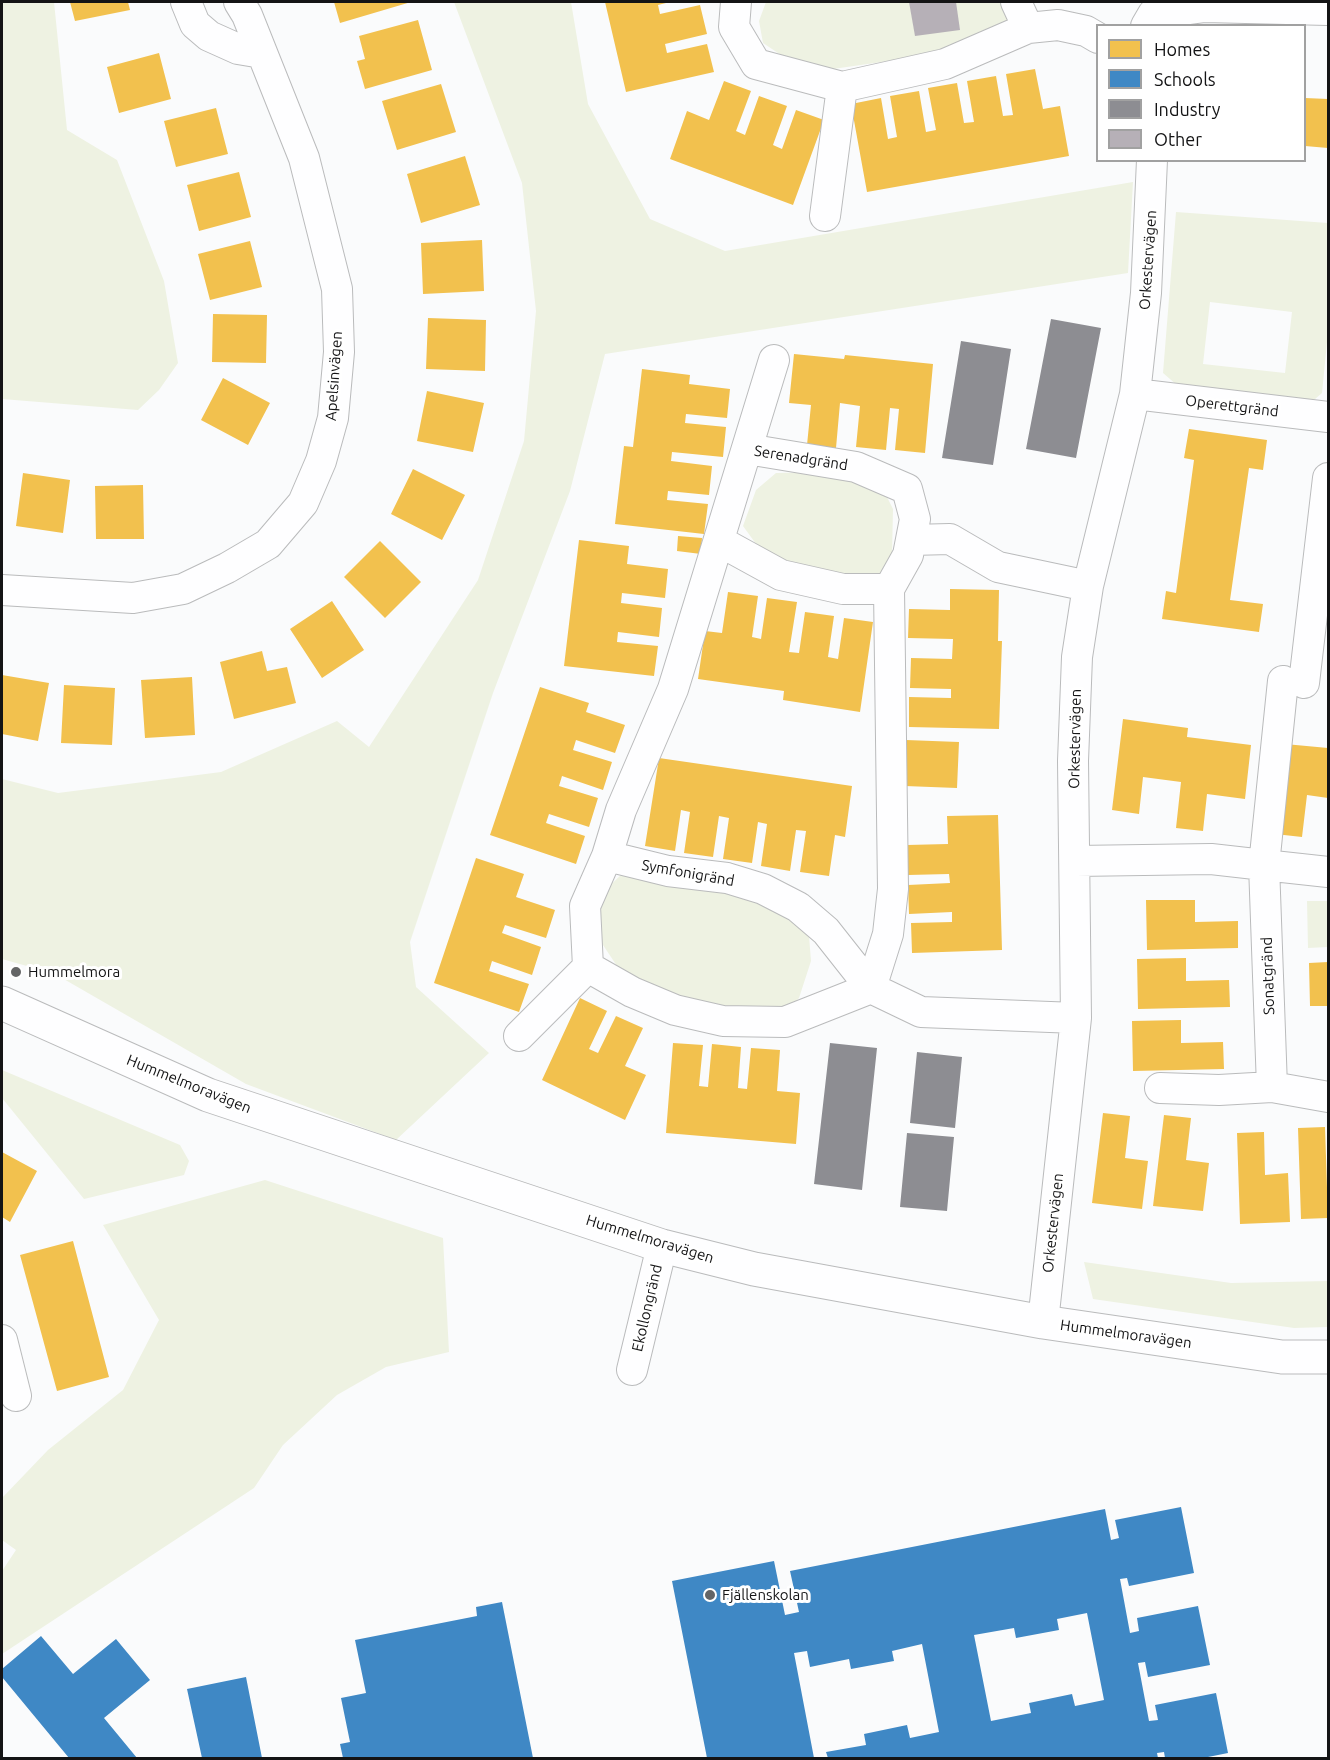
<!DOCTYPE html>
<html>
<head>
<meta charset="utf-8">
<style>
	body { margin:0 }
	#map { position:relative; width:1330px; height:1760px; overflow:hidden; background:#fafbfc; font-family:Ubuntu,sans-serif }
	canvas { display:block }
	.frame { position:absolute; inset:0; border:3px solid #141415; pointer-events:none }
	.legend { position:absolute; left:1096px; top:24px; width:210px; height:138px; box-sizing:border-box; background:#fff; border:2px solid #a1a1a1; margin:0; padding:8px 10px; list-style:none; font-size:18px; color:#141415 }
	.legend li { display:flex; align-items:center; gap:12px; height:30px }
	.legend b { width:30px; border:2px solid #a1a1a1 }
</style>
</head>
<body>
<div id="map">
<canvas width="1330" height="1760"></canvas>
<div class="frame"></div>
<ul class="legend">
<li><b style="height:16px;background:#f2c14e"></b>Homes</li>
<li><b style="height:16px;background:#3f88c5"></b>Schools</li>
<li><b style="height:16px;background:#8d8d92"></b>Industry</li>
<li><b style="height:16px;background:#b6b0b7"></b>Other</li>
</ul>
</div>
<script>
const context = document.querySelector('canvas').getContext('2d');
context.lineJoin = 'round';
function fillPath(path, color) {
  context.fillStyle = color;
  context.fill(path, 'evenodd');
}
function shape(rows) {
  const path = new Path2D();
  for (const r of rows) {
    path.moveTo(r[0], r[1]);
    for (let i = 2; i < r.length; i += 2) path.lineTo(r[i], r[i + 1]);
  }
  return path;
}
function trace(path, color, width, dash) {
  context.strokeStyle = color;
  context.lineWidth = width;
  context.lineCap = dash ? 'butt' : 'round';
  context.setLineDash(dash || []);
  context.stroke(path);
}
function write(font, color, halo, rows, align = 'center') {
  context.font = font + ' Ubuntu,sans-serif';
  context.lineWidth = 6;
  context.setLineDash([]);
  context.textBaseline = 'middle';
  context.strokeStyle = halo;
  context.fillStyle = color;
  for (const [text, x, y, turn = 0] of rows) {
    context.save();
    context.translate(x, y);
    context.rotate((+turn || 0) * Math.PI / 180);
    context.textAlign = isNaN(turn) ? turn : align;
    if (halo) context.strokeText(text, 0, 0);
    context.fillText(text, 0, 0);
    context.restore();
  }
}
const green = shape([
	[2,2,54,2,67,130,117,160,164,281,178,363,159,390,138,410,2,399],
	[454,2,571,2,588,104,650,219,725,251,1133,182,1128,273,605,354,570,491,493,693,410,942,416,987,489,1053,396,1140,246,1084,55,974,2,959,2,779,58,793,221,772,337,721,369,747,478,580,524,441,536,311,522,183],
	[766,2,1003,2,1014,28,937,54,833,69,787,59,763,43,759,21],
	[1176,212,1328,223,1328,332,1322,393,1307,406,1185,392,1163,373],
	[1210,302,1292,312,1285,373,1203,364],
	[826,472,883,489,893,509,892,556,877,577,847,579,779,563,759,548,743,526,756,490,776,473],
	[622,874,753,897,785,916,809,936,811,961,799,998,785,1012,743,1011,696,1001,643,983,619,969,595,933,603,892],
	[1307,901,1328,901,1328,947,1308,948],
	[2,1070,180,1145,189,1161,184,1175,84,1199,2,1098],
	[265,1180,443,1238,449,1352,386,1367,337,1395,283,1445,254,1488,2,1654,2,1571,16,1550,2,1540,2,1498,48,1450,123,1390,159,1320,103,1225],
	[1084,1262,1231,1283,1328,1281,1328,1327,1294,1328,1093,1299]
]);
const homes = shape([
	[70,2,128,2,130,10,75,21],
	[334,2,411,2,340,23],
	[605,2,670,2,658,5,660,14,700,5,707,34,665,44,667,53,707,44,714,72,626,92],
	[418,20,432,70,365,89,357,61,365,59,359,36],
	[159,53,171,99,119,113,107,67],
	[1035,69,1043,109,1060,106,1069,156,867,192,851,104,881,98,888,139,897,137,890,96,919,91,926,132,936,130,928,88,957,83,964,123,974,122,967,81,996,76,1003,116,1013,115,1006,74],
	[724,81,751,91,736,131,745,135,759,96,787,106,773,145,782,149,796,110,824,120,793,205,670,159,687,111,709,120],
	[441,84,456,132,397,150,382,101],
	[1305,98,1328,99,1328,148,1305,146],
	[216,108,228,154,176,167,164,121],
	[465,156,480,205,421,223,407,174],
	[239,172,251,217,199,231,187,185],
	[482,240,484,291,423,294,421,243],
	[250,241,262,287,210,300,198,254],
	[213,314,267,315,266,363,212,362],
	[428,318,486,320,485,371,426,369],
	[794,354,844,359,845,355,933,364,925,453,895,450,899,409,890,408,886,450,856,447,860,406,840,403,836,448,807,445,811,405,789,403],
	[642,369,690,375,689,384,730,389,727,418,686,414,685,423,726,427,723,457,672,452,671,461,712,466,709,495,668,491,667,500,708,504,704,534,615,524,624,446,633,447],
	[223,378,270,403,248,445,201,420],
	[427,391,484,403,473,452,417,441],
	[1189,429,1267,440,1263,470,1249,468,1230,600,1263,604,1259,632,1162,619,1166,591,1176,593,1194,460,1184,458],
	[413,469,465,495,442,540,391,514],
	[23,473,70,480,63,533,16,526],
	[143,485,144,539,96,539,95,486],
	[678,536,702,538,701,554,677,551],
	[579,540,629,546,627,564,668,569,665,598,622,593,621,603,662,608,659,637,618,632,617,642,658,646,654,676,564,666],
	[380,541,421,582,385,618,344,577],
	[950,589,999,590,998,641,1002,641,999,729,909,727,909,697,951,698,951,689,910,688,911,658,952,659,953,639,908,638,909,609,950,610],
	[728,592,758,596,752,637,761,639,767,598,797,602,789,652,799,653,805,612,834,616,828,657,838,659,844,618,873,622,860,712,783,700,784,691,698,679,705,631,722,633],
	[332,601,364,650,322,678,290,629],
	[262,651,267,671,287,667,296,703,234,719,220,662],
	[2,675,49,683,38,741,2,734],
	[192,677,195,735,145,738,141,680],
	[64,685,115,688,112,745,61,743],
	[540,687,589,703,586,712,625,725,615,753,576,740,573,750,612,762,603,790,562,776,559,786,598,798,589,827,549,814,546,823,585,836,576,864,490,835],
	[1123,719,1188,728,1187,737,1251,745,1245,799,1207,794,1203,831,1176,828,1181,782,1143,777,1139,814,1112,810],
	[906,740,959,742,957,788,905,786],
	[1285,744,1328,748,1328,798,1307,795,1302,837,1275,834],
	[659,758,852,786,845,837,835,835,829,876,800,872,806,831,796,830,790,871,761,866,767,824,758,822,752,863,723,859,729,818,719,816,713,857,684,853,690,812,681,810,675,851,645,846],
	[998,815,1002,950,912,953,911,923,952,922,952,912,909,914,908,885,950,883,949,874,908,875,907,845,948,844,947,816],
	[476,858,524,874,516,897,555,910,546,938,505,925,502,933,541,947,532,975,492,961,489,971,529,984,519,1012,434,983],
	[1146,900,1195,900,1195,922,1238,921,1238,948,1147,950],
	[1186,958,1186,981,1229,980,1230,1007,1138,1009,1137,959],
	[1328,962,1328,1006,1310,1006,1309,963],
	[580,998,607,1011,589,1049,598,1053,616,1016,643,1028,625,1066,646,1075,625,1120,542,1080],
	[1181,1020,1181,1043,1223,1042,1224,1069,1133,1071,1132,1021],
	[673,1043,703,1045,699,1086,708,1087,712,1044,741,1047,738,1088,747,1089,751,1048,780,1050,777,1091,800,1093,796,1144,666,1133],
	[1103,1113,1130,1116,1125,1158,1148,1161,1142,1209,1092,1203],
	[1164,1115,1191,1118,1186,1160,1209,1163,1203,1211,1153,1206],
	[1325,1127,1328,1218,1301,1219,1298,1128],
	[1264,1132,1265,1175,1288,1173,1290,1222,1240,1224,1237,1133],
	[2,1152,37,1171,10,1222,2,1217],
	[73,1241,109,1377,57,1391,20,1255]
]);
const schools = shape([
	[1181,1507,1194,1573,1129,1586,1127,1578,1120,1579,1130,1633,1139,1631,1137,1618,1198,1606,1210,1665,1148,1677,1145,1662,1138,1663,1149,1721,1158,1720,1155,1705,1216,1693,1228,1753,1203,1758,1165,1758,1164,1752,1157,1753,1158,1758,828,1758,826,1752,866,1745,864,1734,907,1725,910,1738,939,1732,922,1644,892,1651,894,1661,851,1669,849,1659,810,1667,807,1651,794,1653,814,1758,707,1758,672,1581,774,1561,785,1615,799,1612,790,1571,1105,1509,1111,1540,1119,1538,1115,1520],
	[1087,1613,1104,1700,1075,1706,1072,1694,1029,1703,1031,1713,991,1721,974,1635,1014,1628,1016,1638,1059,1630,1057,1619],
	[502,1602,533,1758,343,1758,340,1744,350,1742,341,1698,366,1693,355,1640,477,1616,476,1607],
	[41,1636,73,1674,116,1639,150,1680,104,1718,137,1758,69,1758,2,1677,2,1669],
	[246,1677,262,1758,202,1758,187,1689]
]);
const industry = shape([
	[1051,319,1101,328,1076,458,1026,449],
	[961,341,1011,349,993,465,942,458],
	[830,1043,877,1048,862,1190,814,1184],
	[917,1052,962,1057,955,1128,910,1123],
	[907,1133,954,1137,947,1211,900,1207]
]);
const building = shape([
	[909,2,956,2,960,30,915,36]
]);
const street = shape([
	[186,2,195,24,209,36,238,49,262,53],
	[736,2,734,27,756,64,842,87,945,64,1028,28,1058,25,1086,31,1098,38],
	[1016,2,1028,28],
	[1146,26,1153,14,1205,7,1328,10],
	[825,216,842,87],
	[1135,394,1328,417],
	[747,449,856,467,907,489,915,519,908,555,889,589,893,889,888,934,871,988],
	[911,540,950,539,998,567,1088,586],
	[719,541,781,575,843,589,889,589],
	[2,590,133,598,183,589,227,568,268,544,303,503,321,461,333,418,339,352,337,289,304,158,247,15,239,2],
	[1304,683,1328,478],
	[607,856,668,871,727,878,763,889,798,907,826,931,871,988,921,1012,1076,1018],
	[1076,861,1211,859,1264,865,1283,681],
	[588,967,632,992,675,1010,723,1021,785,1022,871,988],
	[519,1036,588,967,585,906,607,856,621,810,673,689,774,360],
	[1272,1087,1264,865,1328,872],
	[1160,1088,1219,1090,1272,1087,1328,1097],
	[1043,1322,1076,1018,1073,761,1077,657,1088,586,1135,394,1146,293,1152,160],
	[2,1340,16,1396],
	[632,1370,662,1246]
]);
const secondary = shape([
	[2,1003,208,1095,662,1246,754,1269,1043,1322,1282,1357,1328,1357]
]);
const markers = [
	[16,972,6,"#646566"],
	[710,1595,6,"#646566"]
];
const streetNames = [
	["Orkestervägen",1148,260,-86],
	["Apelsinvägen",334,376,-86],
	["Operettgränd",1232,406,7],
	["Serenadgränd",801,458,9],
	["Orkestervägen",1075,739,-89],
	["Symfonigränd",688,873,10],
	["Sonatgränd",1268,976,-92],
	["Hummelmoravägen",189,1084,22],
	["Orkestervägen",1053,1223,-84],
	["Hummelmoravägen",650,1239,17],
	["Ekollongränd",647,1308,-77],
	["Hummelmoravägen",1126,1334,8]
];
const poiNames = [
	["Hummelmora",28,972],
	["Fjällenskolan",722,1595]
];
fillPath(green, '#eef2e2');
fillPath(homes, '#f2c14e');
fillPath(schools, '#3f88c5');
fillPath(industry, '#8d8d92');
fillPath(building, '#b6b0b7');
trace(street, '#babbbc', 32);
trace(secondary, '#babbbc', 35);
trace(street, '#fefeff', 30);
trace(secondary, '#fefeff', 33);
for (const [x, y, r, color] of markers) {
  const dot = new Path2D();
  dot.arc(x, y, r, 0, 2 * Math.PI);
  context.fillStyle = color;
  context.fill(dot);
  trace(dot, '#fff', 2);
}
write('15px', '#141415', '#fff', streetNames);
write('15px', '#141415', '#fff', poiNames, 'left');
</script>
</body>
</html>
